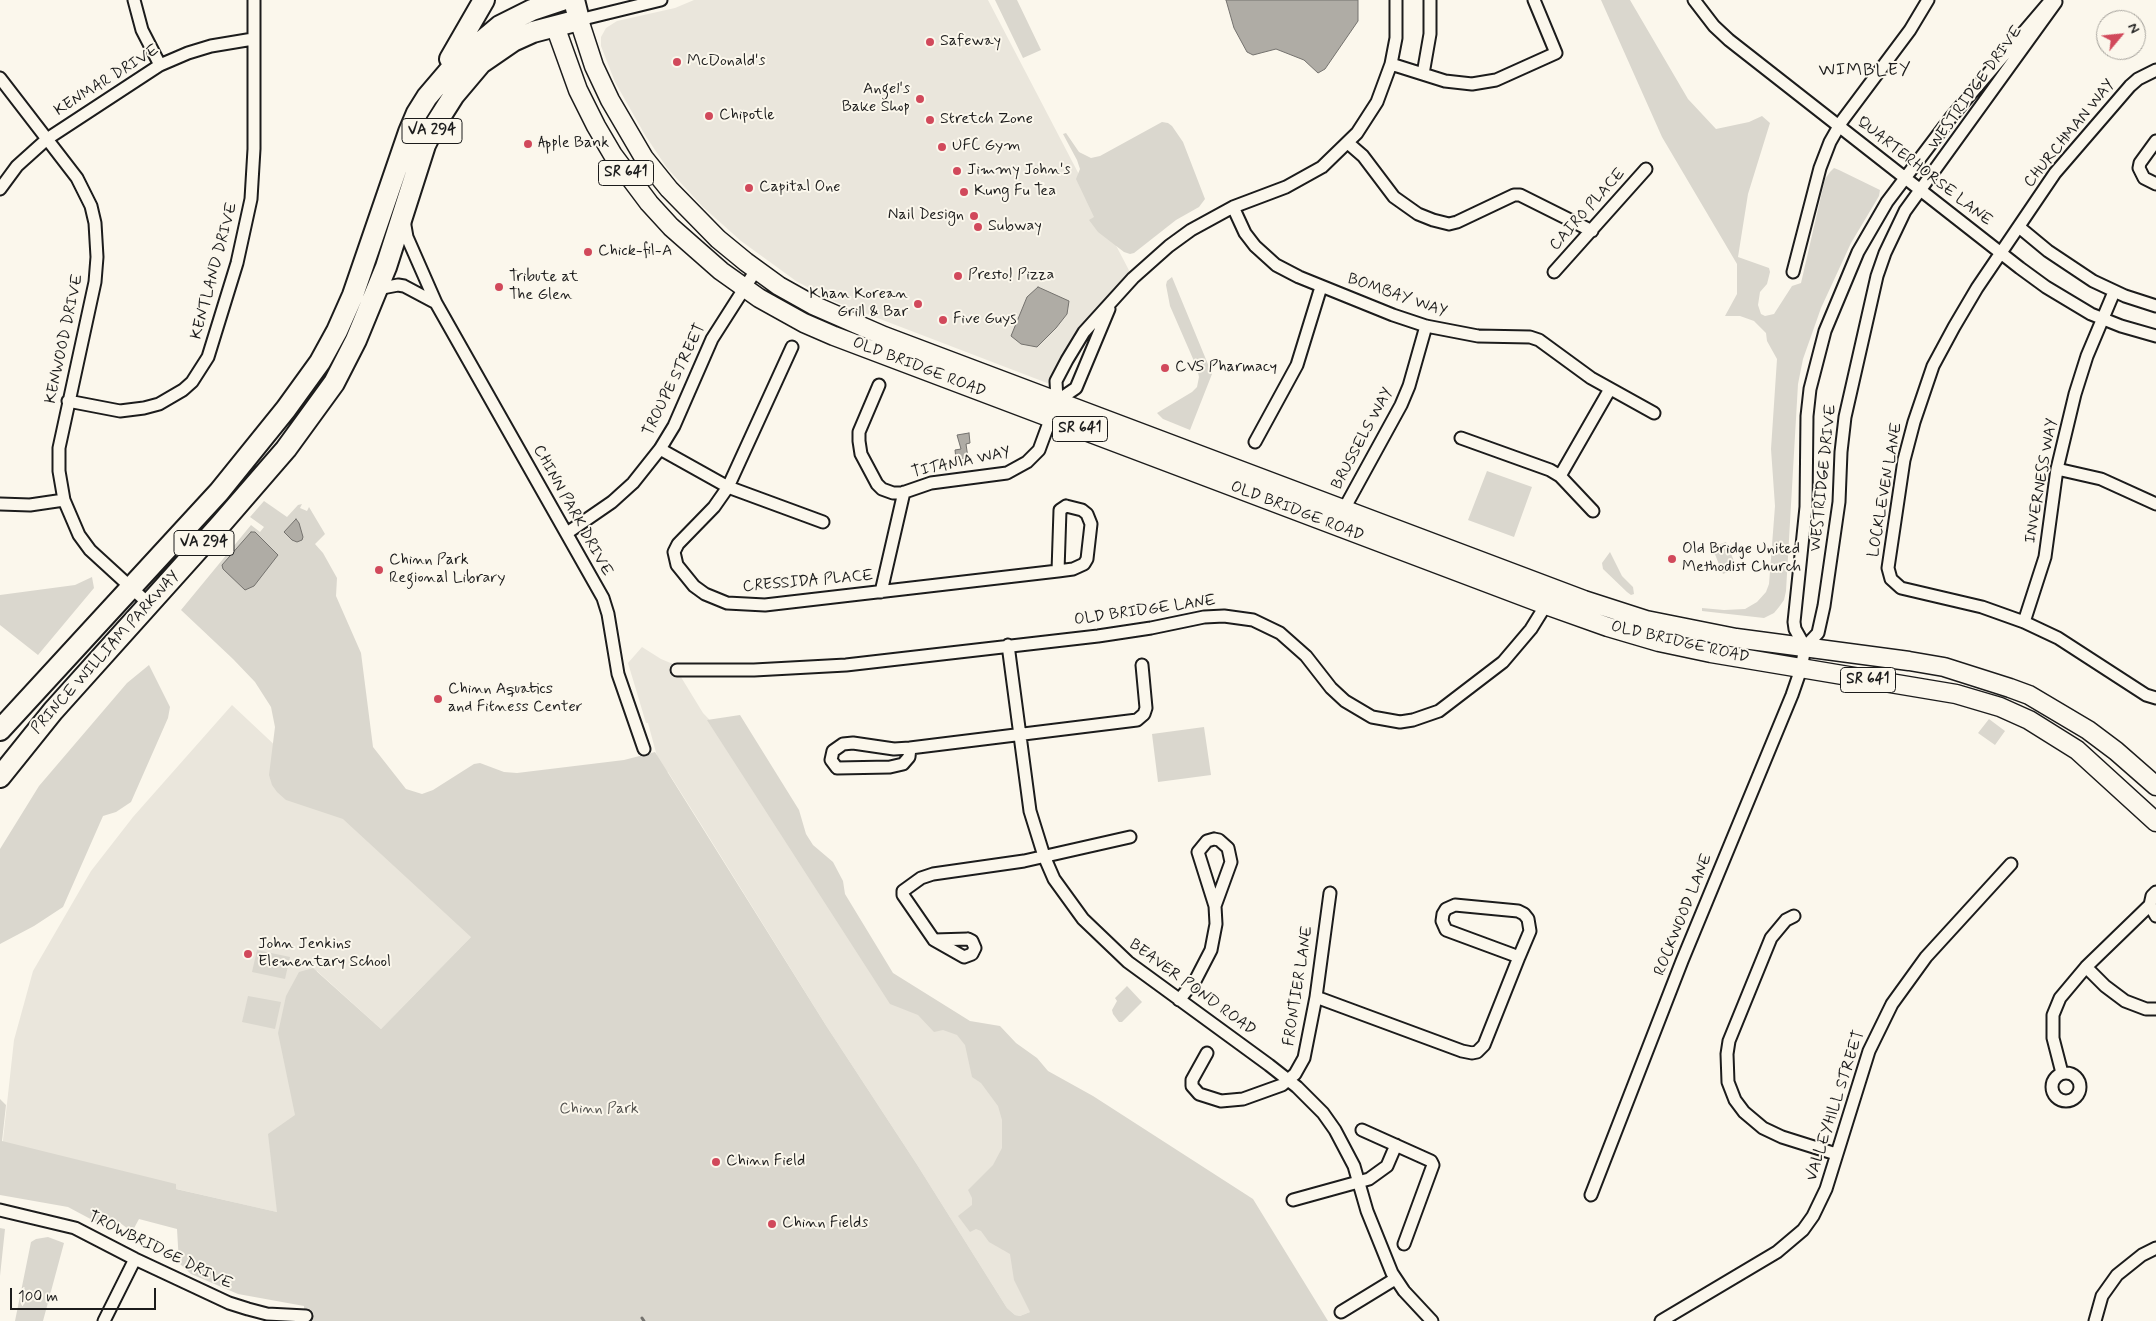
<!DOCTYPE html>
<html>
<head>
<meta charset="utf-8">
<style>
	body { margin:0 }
	#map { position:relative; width:2156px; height:1321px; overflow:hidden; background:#fbf7ec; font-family:Mynerve,sans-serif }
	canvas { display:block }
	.north { position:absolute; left:2096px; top:10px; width:50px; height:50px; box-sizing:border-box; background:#fbf7ec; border:1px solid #a29f99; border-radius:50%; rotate:62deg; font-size:14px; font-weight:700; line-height:20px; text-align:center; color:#1c1c1c }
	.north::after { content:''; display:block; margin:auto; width:18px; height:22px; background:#d1495b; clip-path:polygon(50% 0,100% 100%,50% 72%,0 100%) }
	.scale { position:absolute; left:10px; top:1288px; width:146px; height:22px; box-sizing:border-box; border:2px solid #1c1c1c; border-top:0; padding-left:6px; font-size:15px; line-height:18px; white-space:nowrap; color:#1c1c1c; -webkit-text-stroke:4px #fbf7ec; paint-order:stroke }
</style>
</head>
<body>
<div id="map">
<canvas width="2156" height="1321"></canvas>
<div class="north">N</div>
<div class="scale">100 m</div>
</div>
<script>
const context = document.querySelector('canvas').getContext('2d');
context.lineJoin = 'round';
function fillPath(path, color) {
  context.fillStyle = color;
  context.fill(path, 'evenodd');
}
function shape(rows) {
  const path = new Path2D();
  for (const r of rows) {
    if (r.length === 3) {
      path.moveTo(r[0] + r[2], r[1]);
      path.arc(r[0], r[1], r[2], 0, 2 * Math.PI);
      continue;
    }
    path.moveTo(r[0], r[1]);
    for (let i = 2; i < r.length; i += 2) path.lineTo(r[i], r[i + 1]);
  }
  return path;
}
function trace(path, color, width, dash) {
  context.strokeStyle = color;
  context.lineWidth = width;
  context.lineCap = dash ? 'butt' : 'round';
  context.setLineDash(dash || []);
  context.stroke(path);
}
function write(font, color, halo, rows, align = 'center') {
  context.font = font + ' Mynerve,sans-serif';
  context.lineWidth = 4;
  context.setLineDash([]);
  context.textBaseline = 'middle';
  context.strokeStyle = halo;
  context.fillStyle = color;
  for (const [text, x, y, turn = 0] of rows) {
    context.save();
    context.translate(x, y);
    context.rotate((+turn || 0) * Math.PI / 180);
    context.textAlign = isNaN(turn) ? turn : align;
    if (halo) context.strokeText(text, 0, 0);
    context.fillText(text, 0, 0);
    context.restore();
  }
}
const built = shape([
	[694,0,988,0,1133,278,1091,324,1055,386,833,301,796,281,741,241,703,207,667,168,645,135,615,82,601,46,601,37,606,28,617,21,675,8],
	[642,647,661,659,673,664,703,713,730,741,892,986,1048,1071,1030,1312,1020,1316,1015,1315,1007,1308,916,1163,827,1027,702,826,668,772,661,771,648,723,646,723,628,663],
	[232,705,475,933,381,1029,317,971,281,1213,2,1149,14,1040,33,971,91,871,133,817]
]);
const green = shape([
	[995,0,1017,0,1041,50,1023,58],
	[1601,0,1630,0,1688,99,1716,129,1749,122,1762,116,1770,123,1748,194,1738,257,1769,268,1770,272,1767,284,1760,292,1758,305,1761,314,1765,316,1774,314,1792,286,1801,283,1825,179,1830,172,1834,168,1839,170,1880,190,1879,196,1851,243,1821,308,1803,359,1798,384,1786,591,1784,600,1779,607,1774,613,1764,618,1702,611,1702,608,1724,610,1745,609,1757,602,1766,592,1769,584,1775,506,1771,449,1777,359,1767,341,1766,333,1754,321,1740,316,1725,316,1737,294,1737,264,1662,137],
	[1162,122,1168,123,1172,126,1183,142,1205,199,1199,207,1176,220,1134,253,1130,254,1124,252,1098,232,1089,220,1094,217,1076,179,1080,169,1077,160,1063,134,1066,133,1079,152,1091,158,1100,156],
	[1172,277,1212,374,1190,430,1163,419,1157,413,1192,392,1197,387,1199,377,1197,368,1170,306,1166,285,1167,281],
	[1487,471,1532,487,1514,537,1468,520],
	[264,501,287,517,298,505,302,504,300,508,307,511,309,507,325,534,315,544,323,553,337,578,336,596,361,653,373,747,406,789,422,794,433,790,474,764,480,763,504,772,517,773,624,760,655,752,827,1027,916,1163,1007,1308,1015,1315,1020,1316,1030,1312,1014,1280,1010,1254,989,1242,981,1231,976,1229,970,1232,958,1216,972,1205,972,1198,968,1190,993,1165,1002,1148,1002,1120,998,1106,981,1083,972,1077,965,1045,957,1035,943,1030,934,1032,918,1015,890,1004,707,720,740,715,799,810,806,834,813,845,833,862,843,881,845,894,893,973,970,1021,1000,1026,1016,1043,1037,1058,1048,1071,1093,1096,1253,1199,1328,1321,304,1321,304,1306,238,1294,191,1274,179,1263,177,1229,139,1219,132,1232,119,1222,98,1223,68,1207,0,1195,0,1099,6,1105,2,1141,176,1184,176,1189,277,1212,268,1134,295,1115,278,1033,286,996,299,972,313,968,381,1029,471,937,343,819,286,800,277,792,272,785,269,775,275,727,271,707,255,682,233,659,181,610,251,525,260,532,264,527,250,517],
	[1726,542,1737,568,1723,574,1712,547],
	[1610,552,1622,576,1633,587,1634,594,1631,595,1627,592,1603,569,1602,563],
	[92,577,94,588,38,655,0,625,0,595,75,585],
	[149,665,170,707,168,718,131,802,116,812,103,816,63,907,34,926,0,944,0,849,39,786,127,683],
	[1989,719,2005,731,1995,745,1978,733],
	[1204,727,1211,775,1158,782,1152,734],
	[257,950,290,957,285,979,252,972],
	[1127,986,1142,1002,1122,1022,1119,1022,1113,1014,1112,1010,1117,1001,1115,998],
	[248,996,281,1002,275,1029,242,1022],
	[0,1228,5,1229,0,1276],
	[48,1237,64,1243,43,1321,15,1321,31,1242,36,1239]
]);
const water = shape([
	[1226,0,1358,0,1358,21,1325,69,1318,73,1304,60,1276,49,1253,55,1247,52,1234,28,1226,0],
	[1038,287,1069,301,1067,314,1056,328,1037,347,1021,344,1011,336,1027,297,1038,287],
	[969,433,970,443,966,444,968,458,956,459,955,450,961,449,957,435,969,433],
	[296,519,299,523,303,537,302,540,297,542,292,540,284,532,296,519],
	[251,532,255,532,278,555,254,586,245,590,223,569,222,565,251,532]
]);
const stream = shape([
	[642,1318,644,1321]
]);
const street = shape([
	[134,0,142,30,160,65],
	[1694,0,1714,26,1729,40,2020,268,2046,287,2091,314,2121,326,2156,336],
	[579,20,661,0],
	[1391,64,1445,81,1472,84,1496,80,1556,53,1534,0],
	[2156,70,2138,79,2130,86,2055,173,1977,288,1954,327,1933,366,1914,422,1904,460,1888,568,1891,579,1901,588,1982,607,2024,622,2058,638,2146,695,2156,698],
	[1423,74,1430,34,1430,0],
	[0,78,77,178,91,206,95,223,97,257,95,282,59,448,59,471,64,500,79,535,90,550,149,604],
	[2156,141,2140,163,2139,168,2144,178,2156,184],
	[1348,143,1363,156,1394,197,1418,214,1433,220,1449,224,1457,222,1514,195,1520,195,1592,231],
	[0,189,17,166,47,139,160,65,188,53,211,46,253,39],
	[1233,207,1245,233,1255,246,1276,265,1299,277,1393,315,1426,326,1478,336,1530,337,1539,340,1591,378,1654,413],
	[404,220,407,237,436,303,603,598,608,614,618,674,644,749],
	[2019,227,2048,251,2093,281,2125,296,2156,306],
	[1554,272,1646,169],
	[1793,272,1820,168,1830,142,1842,121,1910,30,1928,0],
	[377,289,398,285,404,286,436,303],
	[792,347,728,487,714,507,678,544,674,552,677,565,694,586,705,594,727,603,765,605,1058,571],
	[879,385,859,432,859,441,861,454,877,484,882,489,893,493,902,493,931,483,1007,473,1027,462,1039,450,1057,401,1056,381,1067,360,1084,332,1133,278,1169,246,1191,230,1233,207,1286,187,1322,167,1357,133,1377,102,1391,64,1396,38,1396,0],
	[68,401,120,411,144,408,159,404,183,390,192,382,208,357,237,263,251,199,254,149,254,0],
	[1057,401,1076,388,1109,309],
	[1461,438,1550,470,1560,476,1593,511],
	[1255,442,1297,365,1321,287],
	[660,449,728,487,823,522],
	[2057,469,2101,479,2156,504],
	[1560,476,1610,389],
	[0,504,30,505,64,500],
	[1066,506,1082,510,1087,514,1091,524,1087,559,1084,564,1073,569,1058,571,1060,510,1066,506],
	[1344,509,1401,405,1409,386,1426,326],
	[567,533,612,502,633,483,660,449,674,426,712,339,756,270],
	[881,592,904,492],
	[2024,622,2045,557,2057,469,2075,394,2087,356,2114,292],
	[1008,645,1030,811,1044,856,1054,879,1083,919,1128,962,1269,1065,1297,1087,1323,1113,1335,1130,1354,1166,1367,1211,1392,1273,1404,1291,1432,1321],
	[1805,647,1795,629,1794,622,1806,507,1807,416,1810,389,1825,331,1858,252,1887,202,1952,116,2051,0],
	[1805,647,1818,633,1824,606,1839,502,1841,452,1845,417,1877,276,1885,253,1905,211,2056,2],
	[677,670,754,670,846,665,1098,636,1151,628,1204,617,1224,616,1253,620,1280,633,1306,656,1331,688,1345,701,1372,717,1400,722,1413,720,1439,711,1503,662,1531,629,1549,600],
	[853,743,894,749,910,748,909,757,903,764,890,767,837,768,831,760,833,751,843,744,853,743],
	[910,748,1137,720,1144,714,1146,708,1142,665],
	[1214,839,1219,840,1228,848,1231,862,1215,906,1198,852,1207,841,1214,839],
	[2156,892,2152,896,2150,905,2156,916],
	[1455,905,1518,911,1524,914,1528,919,1530,931,1519,957,1446,930,1442,921,1443,914,1446,909,1455,905],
	[1794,916,1786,920,1771,938,1729,1041,1727,1054,1728,1082,1735,1100,1744,1112,1763,1128,1782,1137,1836,1154],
	[968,939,972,941,975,948,972,954,964,957,934,940,968,939],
	[934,940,903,895,903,891,921,878,933,874,1024,861,1130,837],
	[2086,967,2105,986,2125,1001,2146,1009,2156,1009],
	[1316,997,1462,1051,1472,1053,1477,1052,1484,1045,1519,957],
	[1179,1000,1196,979,1211,950,1216,924,1215,906],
	[1207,1053,1192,1080,1192,1086,1199,1094,1221,1101,1243,1099,1282,1085,1295,1074,1304,1058,1316,997,1330,893],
	[2062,1073,2053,1038,2053,1015,2060,998,2086,967,2150,905],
	[2066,1087,14],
	[1362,1130,1431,1161,1433,1165,1404,1244],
	[1591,1195,1682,961,1792,695,1801,669,1805,647],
	[1293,1200,1369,1179,1387,1166,1396,1145],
	[0,1210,75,1228,135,1259,229,1303,248,1309,267,1314,306,1316],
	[1341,1312,1395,1279],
	[104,1321,135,1259],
	[1661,1321,1777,1252,1803,1230,1813,1216,1826,1189,1869,1051,1892,1004,1926,957,2011,864],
	[2095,1321,2102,1296,2117,1275,2142,1255,2156,1248]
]);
const primary = shape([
	[579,20,594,66,610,100,644,158,669,189,718,239,746,262,779,286,813,305,884,336,1584,600,1646,620,1736,638,1909,661,1944,667,2010,688,2029,695,2088,730,2116,751,2156,786],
	[555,26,578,90,596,126,613,155,649,203,671,227,721,271,759,298,804,323,834,336,1546,605,1608,627,1659,642,1711,653,1956,694,2000,707,2029,720,2077,750,2156,822]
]);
const highway = shape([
	[450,59,484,0],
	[0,730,219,492,286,409,320,362,337,331,353,295,409,132,417,113,427,97,456,63,500,26,532,10,562,0],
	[0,777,53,711,221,524,286,449,334,383,356,340,386,267,425,145,435,125,454,95,481,63,513,41,533,32,579,20,574,0]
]);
const markers = [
	[930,42,5,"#d1495b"],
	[677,62,5,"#d1495b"],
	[920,99,5,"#d1495b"],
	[709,116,5,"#d1495b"],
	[930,120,5,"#d1495b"],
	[528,144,5,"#d1495b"],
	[942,147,5,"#d1495b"],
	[957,171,5,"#d1495b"],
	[749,188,5,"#d1495b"],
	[964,192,5,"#d1495b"],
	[974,216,5,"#d1495b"],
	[978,227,5,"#d1495b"],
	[588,252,5,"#d1495b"],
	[958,276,5,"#d1495b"],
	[499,287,5,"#d1495b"],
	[918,304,5,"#d1495b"],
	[943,320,5,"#d1495b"],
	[1165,368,5,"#d1495b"],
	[1672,559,5,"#d1495b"],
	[379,570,5,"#d1495b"],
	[438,699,5,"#d1495b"],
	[248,954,5,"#d1495b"],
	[716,1162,5,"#d1495b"],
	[772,1224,5,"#d1495b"]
];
const shields = [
	[432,131,60],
	[626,173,55],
	[1080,429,55],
	[204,543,60],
	[1868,680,55]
];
const shieldNames = [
	["VA 294",432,131],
	["SR 641",626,173],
	["SR 641",1080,429],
	["VA 294",204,543],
	["SR 641",1868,680]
];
const poiNames = [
	["Safeway",940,42],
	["McDonald's",687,62],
	["Angel's",910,90,"right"],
	["Bake Shop",910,108,"right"],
	["Chipotle",719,116],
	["Stretch Zone",940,120],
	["Apple Bank",538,144],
	["UFC Gym",952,147],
	["Jimmy John's",967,171],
	["Capital One",759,188],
	["Kung Fu Tea",974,192],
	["Nail Design",964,216,"right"],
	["Subway",988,227],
	["Chick-fil-A",598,252],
	["Presto! Pizza",968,276],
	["Tribute at",509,278],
	["The Glen",509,296],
	["Khan Korean",908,295,"right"],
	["Grill & Bar",908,313,"right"],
	["Five Guys",953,320],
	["CVS Pharmacy",1175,368],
	["Old Bridge United",1682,550],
	["Methodist Church",1682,568],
	["Chinn Park",389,561],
	["Regional Library",389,579],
	["Chinn Aquatics",448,690],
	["and Fitness Center",448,708],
	["John Jenkins",258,945],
	["Elementary School",258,963],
	["Chinn Field",726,1162],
	["Chinn Fields",782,1224]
];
const streetNames = [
	["KENMAR DRIVE",107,81,-32],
	["WESTRIDGE DRIVE",1976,88,-54],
	["CHURCHMAN WAY",2070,134,-51],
	["QUARTERHORSE LANE",1924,172,38],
	["CAIRO PLACE",1588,210,-48],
	["KENTLAND DRIVE",215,271,-75],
	["BOMBAY WAY",1397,296,19],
	["KENWOOD DRIVE",65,339,-78],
	["OLD BRIDGE ROAD",919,368,21],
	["TROUPE STREET",675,380,-64],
	["BRUSSELS WAY",1363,439,-62],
	["TITANIA WAY",961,463,-12],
	["WESTRIDGE DRIVE",1824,478,-84],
	["INVERNESS WAY",2042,481,-80],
	["LOCKLEVEN LANE",1886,490,-80],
	["CHINN PARK DRIVE",572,511,61],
	["OLD BRIDGE ROAD",1297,512,21],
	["CRESSIDA PLACE",808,582,-5],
	["OLD BRIDGE LANE",1145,611,-8],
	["OLD BRIDGE ROAD",1680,643,13],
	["PRINCE WILLIAM PARKWAY",106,653,-48],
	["ROCKWOOD LANE",1684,915,-68],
	["FRONTIER LANE",1299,986,-81],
	["BEAVER POND ROAD",1192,988,36],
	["VALLEYHILL STREET",1836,1106,-72],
	["TROWBRIDGE DRIVE",160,1251,26]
];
const parkNames = [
	["Chinn Park",599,1110]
];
const neighbourhoodNames = [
	["WIMBLEY",1865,71]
];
fillPath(built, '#eae6dc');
fillPath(green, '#dad7ce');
fillPath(water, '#afaca5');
trace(water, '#74726e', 1);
trace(stream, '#74726e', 3);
trace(street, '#1c1c1c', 15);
trace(primary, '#1c1c1c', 21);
trace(highway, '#1c1c1c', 24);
trace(street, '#fbf7ec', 11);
trace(primary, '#fbf7ec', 18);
trace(highway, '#fbf7ec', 20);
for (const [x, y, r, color] of markers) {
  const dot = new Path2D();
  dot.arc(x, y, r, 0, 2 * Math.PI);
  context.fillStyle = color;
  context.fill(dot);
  trace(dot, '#fbf7ec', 2);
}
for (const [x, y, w] of shields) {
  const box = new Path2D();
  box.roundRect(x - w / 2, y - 12.5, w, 25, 4);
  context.fillStyle = '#fbf7ec';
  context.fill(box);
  trace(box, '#1c1c1c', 1);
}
write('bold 15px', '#1c1c1c', null, shieldNames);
write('16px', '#1c1c1c', '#fbf7ec', poiNames, 'left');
write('16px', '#1c1c1c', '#fbf7ec', streetNames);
write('16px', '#555451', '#fbf7ec', parkNames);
context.letterSpacing = '1px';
write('18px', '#1c1c1c', '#fbf7ec', neighbourhoodNames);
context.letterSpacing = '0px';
</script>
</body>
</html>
